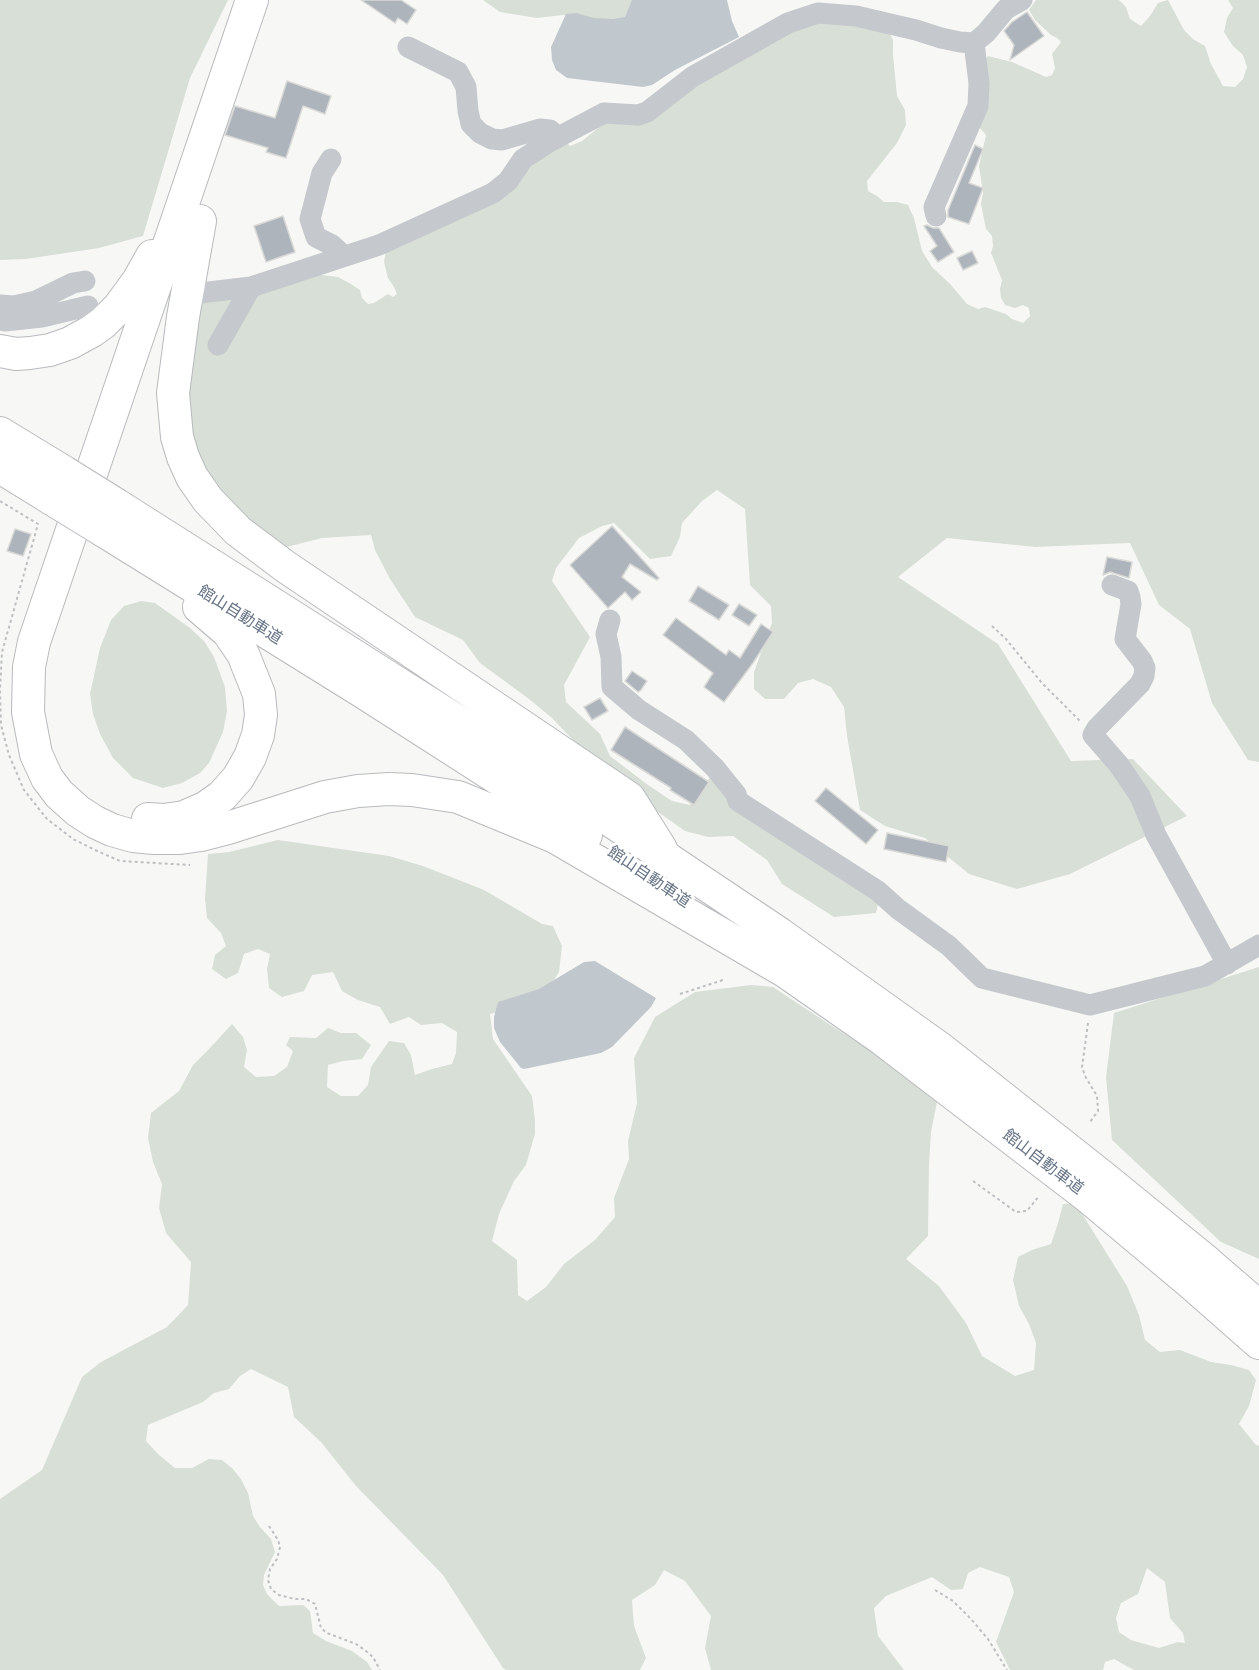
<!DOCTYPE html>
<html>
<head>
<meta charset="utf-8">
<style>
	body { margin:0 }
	canvas { display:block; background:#f7f8f5 }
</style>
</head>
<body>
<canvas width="1259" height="1670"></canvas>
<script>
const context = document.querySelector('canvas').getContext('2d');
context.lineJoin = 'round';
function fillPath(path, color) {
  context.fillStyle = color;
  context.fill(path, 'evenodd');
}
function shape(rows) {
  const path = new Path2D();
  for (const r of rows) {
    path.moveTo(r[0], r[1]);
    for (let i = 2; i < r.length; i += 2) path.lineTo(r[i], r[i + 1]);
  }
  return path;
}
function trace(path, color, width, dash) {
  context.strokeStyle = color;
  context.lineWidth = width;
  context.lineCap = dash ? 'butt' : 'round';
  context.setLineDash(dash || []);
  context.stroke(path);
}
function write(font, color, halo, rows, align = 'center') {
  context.font = font + ' Mulish,"Noto Sans JP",sans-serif';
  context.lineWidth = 6;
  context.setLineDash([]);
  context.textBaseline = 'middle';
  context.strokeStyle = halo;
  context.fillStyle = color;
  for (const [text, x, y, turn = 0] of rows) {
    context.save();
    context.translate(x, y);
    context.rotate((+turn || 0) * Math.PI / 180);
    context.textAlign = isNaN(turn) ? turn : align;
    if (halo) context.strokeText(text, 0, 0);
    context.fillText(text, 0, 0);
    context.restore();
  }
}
const green = shape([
	[0,0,228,0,190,78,143,236,99,248,26,259,0,260],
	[483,0,643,0,624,24,563,15,537,18,500,12],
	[1036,0,1119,0,1126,7,1130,19,1141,26,1150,16,1158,3,1168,0,1184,30,1193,39,1205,46,1211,64,1223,86,1235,87,1243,79,1247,67,1243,55,1233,46,1224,32,1227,18,1233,8,1228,0,1259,0,1259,762,1248,760,1212,703,1190,629,1159,605,1130,543,1035,547,947,538,898,577,998,644,1071,761,1133,759,1187,816,1070,874,1017,889,969,874,925,838,885,826,860,810,847,736,844,707,831,687,813,679,798,683,784,699,765,699,754,689,754,672,772,623,771,606,750,585,745,509,717,490,702,501,682,523,680,537,671,556,650,559,614,523,602,526,579,538,556,568,552,581,590,637,564,685,566,702,600,734,610,756,648,785,672,801,690,805,701,785,713,776,878,904,876,913,834,917,782,884,767,860,733,836,708,837,685,831,594,767,587,751,572,739,552,718,529,699,480,663,463,640,415,617,390,579,375,550,371,535,322,538,275,550,213,494,183,415,197,311,202,303,210,300,314,274,338,277,351,284,360,290,362,298,368,304,374,303,388,294,393,297,397,294,394,287,388,278,384,262,386,250,526,170,564,140,570,146,582,141,608,120,758,46,827,17,888,30,893,40,893,55,897,96,905,110,906,125,897,143,867,181,868,191,877,196,884,202,897,202,908,205,914,218,922,251,932,267,951,285,967,304,978,309,985,307,1006,314,1012,319,1023,323,1030,316,1029,308,1023,305,1015,308,1005,305,1001,298,1000,289,1002,280,991,253,993,246,992,236,986,229,981,204,983,193,979,166,986,135,978,126,983,61,988,56,1012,62,1046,77,1052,75,1055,68,1052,54,1061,42,1057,38,1051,35,1035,20,1029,10],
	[141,601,155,603,190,628,204,641,214,657,225,687,227,711,223,732,209,763,200,773,182,783,163,788,133,778,113,758,100,734,93,714,90,694,100,648,111,620,124,606],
	[278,840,389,856,423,866,484,890,542,924,553,926,562,946,559,972,540,1003,490,1014,493,1039,532,1096,535,1120,535,1134,526,1165,514,1181,499,1214,492,1241,517,1260,518,1295,527,1301,546,1287,564,1264,595,1240,615,1217,614,1198,629,1159,628,1141,637,1103,634,1058,655,1017,695,992,751,985,773,987,835,1028,900,1069,918,1086,937,1102,931,1132,929,1164,928,1236,906,1259,939,1286,966,1323,982,1356,1015,1376,1034,1370,1036,1343,1029,1324,1019,1306,1013,1280,1018,1257,1032,1250,1051,1244,1058,1223,1063,1204,1076,1204,1127,1286,1139,1315,1145,1340,1160,1352,1180,1350,1211,1362,1231,1365,1249,1370,1256,1380,1249,1406,1239,1424,1255,1444,1259,1446,1259,1670,1134,1670,1114,1659,1105,1662,1103,1670,1010,1670,996,1642,1014,1592,1009,1577,980,1567,968,1573,963,1589,951,1590,932,1577,886,1596,874,1608,878,1636,904,1670,711,1670,705,1648,711,1616,685,1581,664,1570,655,1585,632,1600,634,1626,646,1658,640,1670,506,1670,503,1668,443,1575,356,1486,321,1442,294,1417,288,1387,251,1369,240,1376,229,1389,214,1393,203,1402,148,1425,146,1441,158,1454,175,1468,192,1468,209,1459,222,1460,232,1468,241,1479,248,1493,253,1516,260,1527,271,1539,275,1552,264,1575,263,1585,267,1594,279,1606,303,1605,310,1611,313,1633,326,1641,352,1651,367,1662,372,1670,0,1670,0,1499,42,1470,82,1377,101,1362,167,1327,188,1305,191,1262,166,1233,159,1208,162,1184,153,1162,148,1138,151,1113,179,1091,193,1065,209,1049,232,1024,243,1037,247,1050,244,1067,256,1077,274,1076,287,1067,293,1051,286,1045,290,1037,316,1038,328,1028,341,1033,356,1033,371,1045,362,1059,343,1061,328,1065,327,1087,341,1096,358,1096,368,1085,371,1067,389,1041,404,1043,411,1055,415,1075,432,1069,452,1064,456,1053,457,1032,442,1023,421,1025,409,1017,390,1024,380,1007,358,1000,342,991,333,972,312,975,304,991,282,997,269,988,267,969,270,954,258,949,244,954,238,973,226,979,212,969,215,955,226,946,221,933,207,918,205,899,208,854,229,852],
	[1147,1568,1165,1582,1170,1618,1183,1633,1185,1643,1178,1642,1159,1648,1131,1640,1119,1632,1116,1618,1121,1603,1138,1594],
	[1259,967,1259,1259,1221,1242,1112,1140,1106,1077,1114,1013]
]);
const water = shape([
	[632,0,727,0,732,21,739,37,675,70,652,85,643,87,567,78,556,70,552,60,551,47,566,14,576,13,594,18,613,19,625,17],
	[595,961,656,998,651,1007,612,1047,601,1053,524,1069,521,1068,500,1042,494,1028,494,1017,498,1002,539,989,584,962]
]);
const building = shape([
	[361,0,401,0,416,10,407,24,398,18,395,23,361,0],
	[1027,12,1044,36,1010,60,1014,45,1004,31,1012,22,1027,12],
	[287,81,331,96,325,114,303,106,286,158,266,152,268,148,225,135,235,106,275,118,287,81],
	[975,145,983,149,969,183,983,188,969,224,948,217,948,210,975,145],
	[283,216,295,252,266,262,254,226,283,216],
	[927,225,933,228,939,228,954,252,938,262,930,251,937,246,924,226,927,225],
	[972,251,978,263,963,270,957,258,972,251],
	[612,526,659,578,657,580,630,564,622,577,641,592,632,600,625,592,608,608,570,565,612,526],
	[15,529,31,534,23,556,7,551,15,529],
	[1107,557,1132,562,1129,578,1110,572,1103,575,1107,557],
	[698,586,729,605,719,620,689,601,698,586],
	[739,604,757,615,749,626,732,615,739,604],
	[676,618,726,655,729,650,740,658,761,624,773,632,753,663,724,702,704,687,713,673,663,635,676,618],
	[632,671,647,681,641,690,638,692,625,681,632,671],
	[600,698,608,711,592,720,584,707,600,698],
	[625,727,709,782,694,805,670,790,671,788,611,750,625,727],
	[826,788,878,830,866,844,815,801,826,788],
	[887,833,949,846,946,862,884,849,887,833]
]);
const path = shape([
	[0,501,38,524,2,652,0,690,1,725,9,755,24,790,47,819,73,839,95,850,120,861,190,865],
	[992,626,1006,639,1042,683,1081,722],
	[680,994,723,980],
	[1088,1023,1082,1067,1085,1076,1097,1096,1098,1111,1090,1122],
	[973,1181,1016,1212,1027,1211,1039,1196],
	[269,1526,278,1540,280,1547,277,1559,270,1569,268,1580,271,1589,279,1595,295,1599,306,1599,315,1604,321,1628,327,1633,356,1644,366,1651,373,1657,380,1670],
	[935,1590,953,1601,971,1619,988,1639,1007,1670]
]);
const minor = shape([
	[408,47,458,72,466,87,468,111,471,124,480,133,492,139,502,140,540,129,550,130,557,137],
	[331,159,322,173,310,219,316,237,332,245,344,256],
	[936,216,934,207,978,106,979,83,974,43],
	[200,293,251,287,379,245,493,193,508,181,523,159,549,142,604,113,638,115,647,112,692,77,788,23,818,13,856,16,916,30,941,38,960,42,974,43,986,33,1006,9,1022,0],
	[0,305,14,306,36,301,73,283,85,281],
	[0,320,5,321,42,317,88,306],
	[218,345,251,287],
	[1112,585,1128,591,1130,597,1131,604,1125,639,1142,661,1145,668,1144,676,1140,684,1097,728,1093,735,1119,765,1140,796,1156,835,1227,964],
	[610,620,606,634,611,657,612,687,639,710,686,740,715,768,736,794,738,801,878,891,898,909,949,946,982,978,1090,1005,1205,976,1259,945]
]);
const highway = shape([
	[252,0,34,642,29,667,28,712,36,754,47,778,59,794,78,811,95,822,112,830,133,836,154,838,180,838,201,835,228,828,325,797,358,791,389,789,412,790,458,797,555,837,793,976],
	[200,221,183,317,173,393,177,437,183,457,192,477,208,500,238,531,286,567,629,798,661,849],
	[0,351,16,354,30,353,50,350,70,343,92,331,103,323,119,307,138,281,152,256],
	[0,433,64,472],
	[0,467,52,499],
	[117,505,547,778,780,934,941,1049,1103,1177,1207,1262,1259,1307],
	[104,531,363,692,586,835],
	[148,819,164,820,184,817,205,808,222,796,238,778,250,757,258,735,261,715,259,694,243,654,228,632,199,607],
	[776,965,882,1039,1087,1196,1192,1284,1259,1343]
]);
const highwayBridge = shape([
	[64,472,117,505],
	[52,499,104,531]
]);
const streetNames = [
	["館山自動車道",240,615,32],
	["館山自動車道",649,877,34],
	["館山自動車道",1043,1162,37]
];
fillPath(green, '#d8dfd6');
fillPath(water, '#c0c8ce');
fillPath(building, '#adb4bb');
trace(building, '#d9d9d7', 1.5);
trace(highway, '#b8babe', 34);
trace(path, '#bdbfc2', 2, [3, 3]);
trace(minor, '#c5c8cc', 21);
trace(highway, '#fff', 32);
trace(highwayBridge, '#b8babe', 34, []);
trace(highwayBridge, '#fff', 32);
write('16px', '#667486', '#fff', streetNames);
</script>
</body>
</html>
